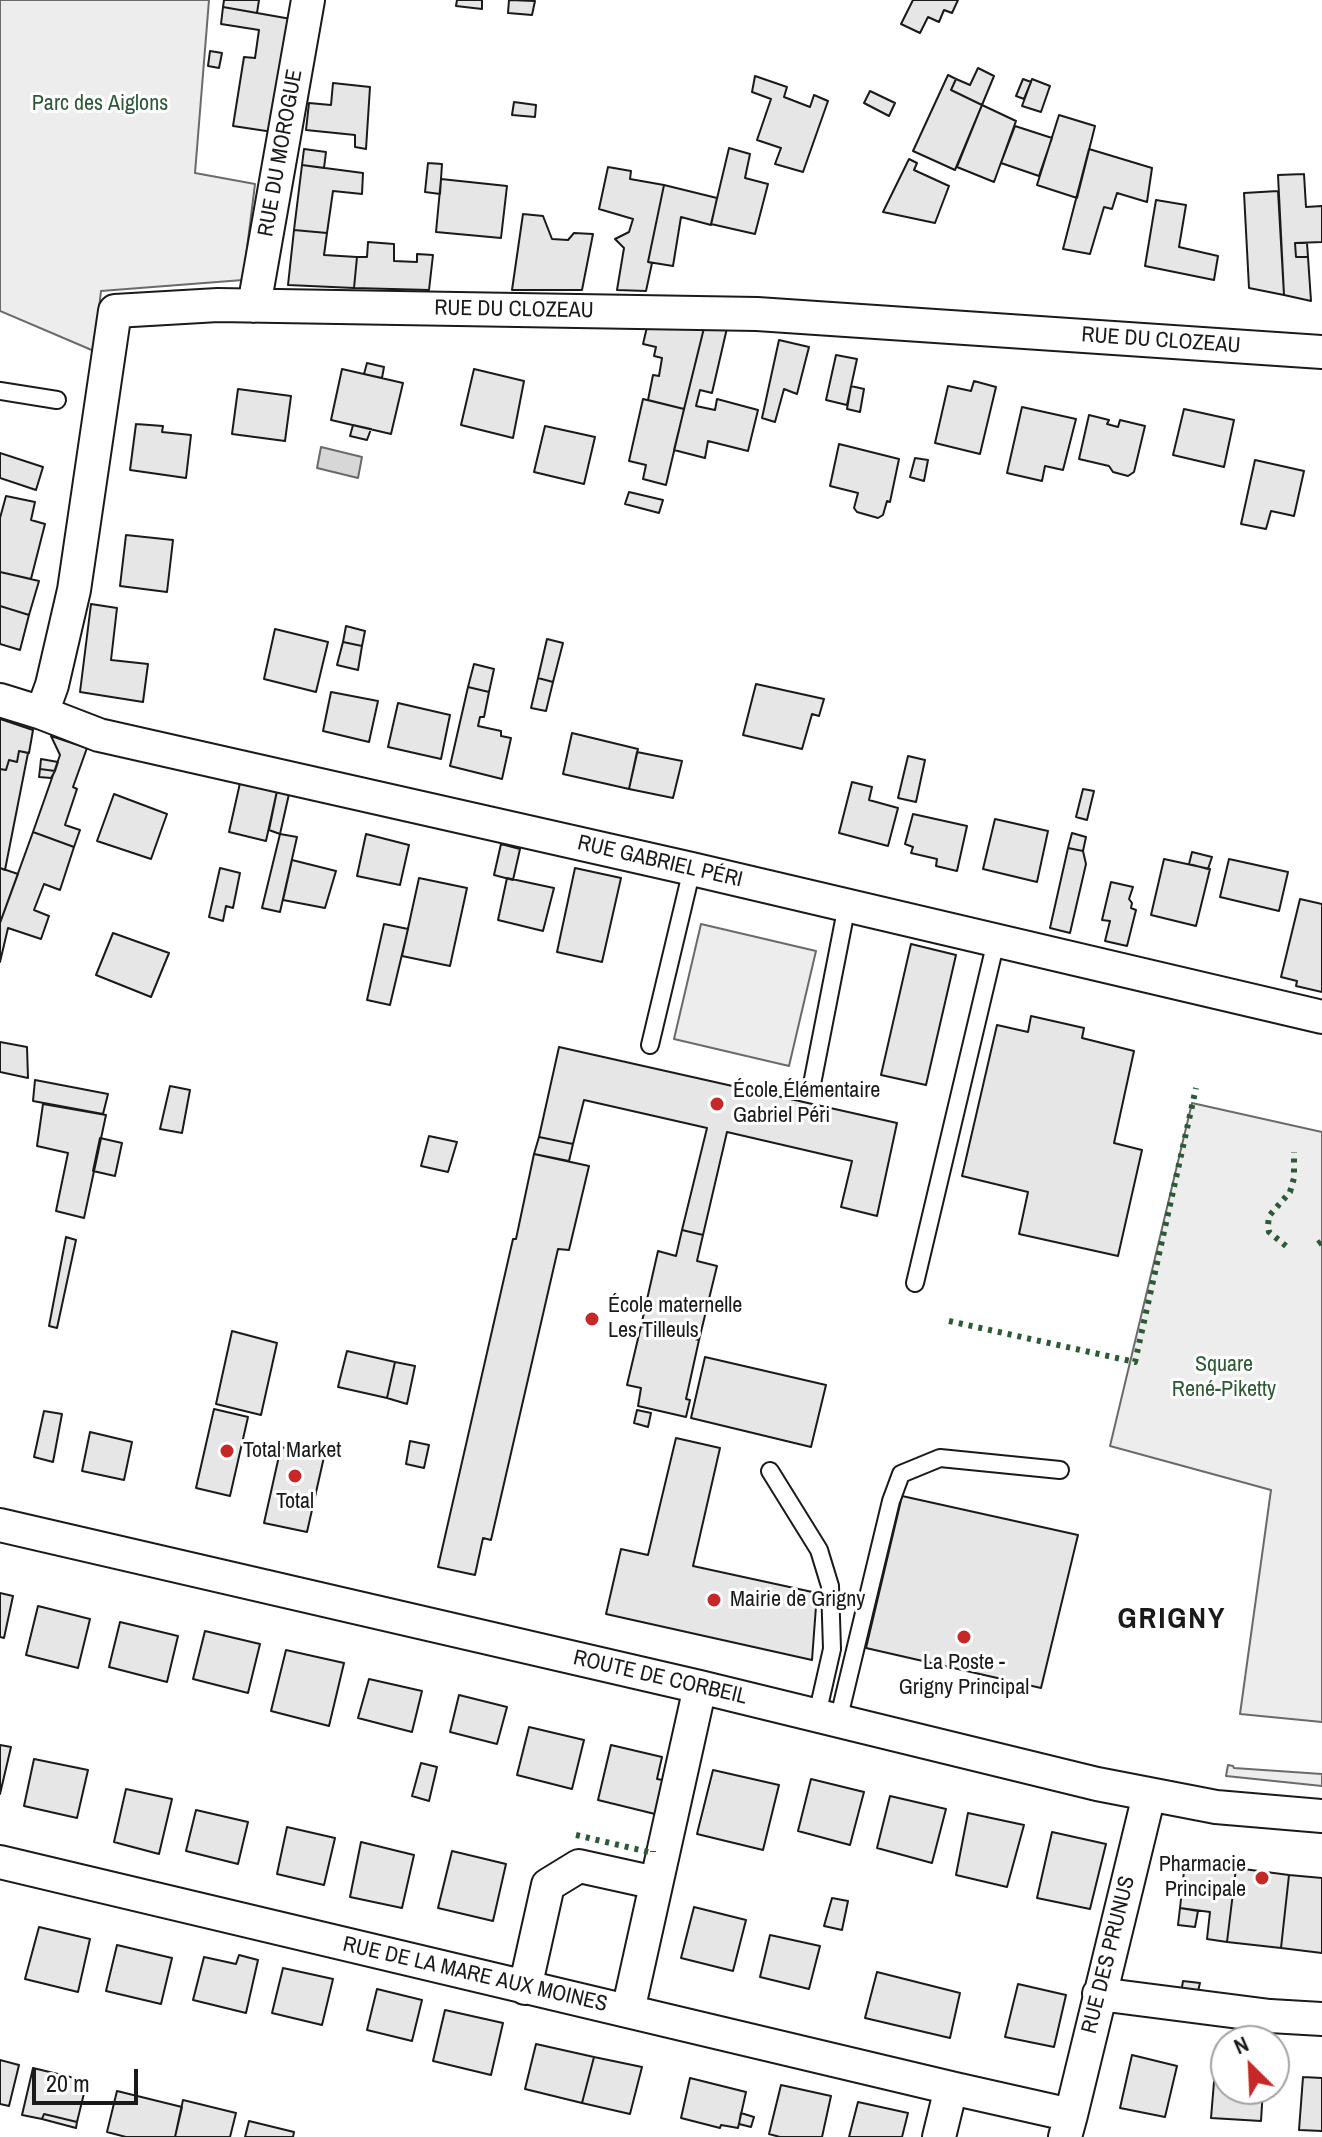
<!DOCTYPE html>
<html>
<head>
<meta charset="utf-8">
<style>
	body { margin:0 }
	#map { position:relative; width:1322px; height:2137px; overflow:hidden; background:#fff; font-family:"Archivo Narrow",sans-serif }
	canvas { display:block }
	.north { position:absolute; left:1210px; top:2025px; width:80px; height:80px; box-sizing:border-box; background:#fff; border:2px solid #a3a3a3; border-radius:50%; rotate:336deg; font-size:22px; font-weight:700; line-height:32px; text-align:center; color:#1a1a1a }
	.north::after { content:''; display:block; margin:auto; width:28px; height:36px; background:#c62828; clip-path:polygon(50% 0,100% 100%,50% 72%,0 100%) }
	.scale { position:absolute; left:32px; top:2069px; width:106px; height:36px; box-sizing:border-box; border:4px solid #1a1a1a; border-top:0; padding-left:10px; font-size:24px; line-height:28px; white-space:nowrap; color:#1a1a1a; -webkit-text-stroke:6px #fff; paint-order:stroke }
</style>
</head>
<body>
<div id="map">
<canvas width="1322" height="2137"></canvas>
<div class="north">N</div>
<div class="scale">20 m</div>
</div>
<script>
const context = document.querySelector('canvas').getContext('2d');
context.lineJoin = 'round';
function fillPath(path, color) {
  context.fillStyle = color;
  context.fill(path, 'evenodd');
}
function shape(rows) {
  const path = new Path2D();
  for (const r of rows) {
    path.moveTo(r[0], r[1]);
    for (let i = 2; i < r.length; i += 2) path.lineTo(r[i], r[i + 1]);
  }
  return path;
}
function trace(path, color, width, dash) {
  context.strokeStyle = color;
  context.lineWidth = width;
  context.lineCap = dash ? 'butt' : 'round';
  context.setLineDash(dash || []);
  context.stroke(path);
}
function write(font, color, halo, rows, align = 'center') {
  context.font = font + ' "Archivo Narrow",sans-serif';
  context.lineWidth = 6;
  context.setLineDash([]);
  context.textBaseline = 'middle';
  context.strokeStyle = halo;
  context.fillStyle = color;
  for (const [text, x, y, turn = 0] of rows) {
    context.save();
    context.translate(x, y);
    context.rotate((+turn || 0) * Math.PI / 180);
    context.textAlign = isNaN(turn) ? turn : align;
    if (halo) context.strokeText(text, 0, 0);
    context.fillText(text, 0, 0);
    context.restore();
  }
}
const green = shape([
	[0,0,209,0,195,173,255,184,243,280,101,291,94,351,0,311,0,0],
	[701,924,816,951,789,1066,674,1039,701,924],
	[1192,1103,1322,1132,1322,1722,1240,1714,1271,1490,1110,1446,1192,1103],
	[1228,1765,1233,1766,1234,1768,1322,1774,1322,1786,1226,1776,1228,1765]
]);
const water = shape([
	[321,447,362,457,358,478,317,468,321,447]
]);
const building = shape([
	[224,0,259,0,257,13,223,7,224,0],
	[457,0,482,0,482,9,456,6,457,0],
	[509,0,535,1,532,15,508,13,509,0],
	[913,0,958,0,952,13,944,10,939,22,928,17,920,33,901,24,913,0],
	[223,7,291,19,273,132,233,126,244,57,255,58,259,30,221,24,223,7],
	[210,51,222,53,219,68,208,66,210,51],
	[978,68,994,76,982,105,951,90,956,79,970,85,978,68],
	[948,75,956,79,951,90,982,105,955,170,913,151,948,75],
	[755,76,787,87,784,97,810,107,814,95,828,101,803,172,775,164,781,148,757,140,771,99,752,92,755,76],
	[1023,79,1031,82,1024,99,1016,96,1023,79],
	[1032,79,1050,86,1041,112,1022,106,1032,79],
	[333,83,370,87,366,149,355,147,355,135,306,130,309,103,331,105,333,83],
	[870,91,895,103,889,116,864,103,870,91],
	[514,102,536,105,535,117,512,115,514,102],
	[982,105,1016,121,994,182,957,167,982,105],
	[1059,115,1095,126,1077,198,1037,185,1059,115],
	[1015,126,1052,138,1039,176,1001,163,1015,126],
	[729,148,750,154,745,178,768,184,755,234,711,224,729,148],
	[304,149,326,152,324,168,302,165,304,149],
	[1089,149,1152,168,1147,202,1117,193,1112,209,1104,207,1090,254,1063,249,1089,149],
	[909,159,917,163,914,170,949,186,935,223,883,212,909,159],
	[428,163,442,164,440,194,425,192,428,163],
	[302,165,363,173,362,194,333,191,327,233,294,230,302,165],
	[608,167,631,171,630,179,664,185,648,262,652,263,646,291,617,290,624,248,615,239,629,232,633,219,599,209,608,167],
	[1304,174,1306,207,1322,206,1322,242,1295,243,1296,257,1308,257,1311,301,1284,295,1278,175,1304,174],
	[441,179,507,186,501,238,436,232,441,179],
	[664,185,717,198,711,225,681,217,673,266,648,262,664,185],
	[1278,191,1284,295,1249,288,1244,193,1278,191],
	[1156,200,1186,205,1179,247,1218,256,1214,280,1145,266,1156,200],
	[523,214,543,216,552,239,568,240,574,233,593,234,582,290,512,290,523,214],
	[294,230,327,233,324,255,357,257,354,288,288,285,294,230],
	[368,242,394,244,394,261,417,262,417,254,433,255,429,290,354,288,357,257,367,257,368,242],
	[1295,243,1307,243,1308,257,1296,257,1295,243],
	[647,327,704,328,684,409,648,400,653,375,659,376,662,358,654,356,656,347,643,344,647,327],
	[704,328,727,328,712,393,700,390,696,406,715,410,717,399,758,410,748,451,708,441,705,458,674,450,704,328],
	[779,340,809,347,797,394,784,389,775,422,762,418,779,340],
	[836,355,857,359,847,405,826,400,836,355],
	[367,363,384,367,382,378,364,374,367,363],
	[342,369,403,383,391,434,331,420,342,369],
	[474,369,524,381,513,438,461,425,474,369],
	[974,381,996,387,980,454,935,443,948,386,971,391,974,381],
	[851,386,864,389,860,412,847,409,851,386],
	[238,389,291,396,285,441,232,434,238,389],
	[643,399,684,409,666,485,643,479,646,465,629,461,643,399],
	[1022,407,1076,419,1063,470,1045,466,1042,481,1007,473,1022,407],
	[1184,409,1234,420,1224,467,1173,455,1184,409],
	[1089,415,1109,420,1107,424,1118,427,1120,420,1145,426,1134,472,1128,476,1113,472,1109,466,1079,459,1089,415],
	[136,424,163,426,162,432,191,435,186,478,130,470,136,424],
	[353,425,371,429,367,440,350,436,353,425],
	[545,426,595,437,584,484,534,472,545,426],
	[839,444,899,459,890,502,887,501,883,515,878,518,857,512,854,508,858,493,830,486,839,444],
	[0,453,43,467,36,490,0,478,0,453],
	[915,458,928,460,924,481,910,477,915,458],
	[1255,460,1304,471,1294,516,1271,511,1266,529,1241,524,1255,460],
	[629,492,663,500,659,513,625,504,629,492],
	[6,496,35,502,31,520,45,524,31,579,0,572,0,518,6,496],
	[126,535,173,540,167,592,120,586,126,535],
	[0,572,39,581,29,615,0,606,0,572],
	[91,604,117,608,111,660,148,664,143,702,80,692,91,604],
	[0,606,29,615,20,650,0,644,0,606],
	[346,626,365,631,362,646,343,642,346,626],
	[275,629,328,642,316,692,264,679,275,629],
	[547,639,563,643,553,682,538,678,547,639],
	[343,642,362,646,358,670,337,665,343,642],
	[474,664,494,669,489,692,468,687,474,664],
	[538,678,553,682,546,711,531,708,538,678],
	[756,684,824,699,819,716,812,714,802,749,743,735,756,684],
	[468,687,489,692,484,717,480,717,478,726,501,731,501,736,511,738,502,779,450,766,468,687],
	[331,692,378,701,369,742,323,731,331,692],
	[398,703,450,715,441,759,388,747,398,703],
	[0,719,33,730,29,753,19,751,17,762,9,760,6,770,0,769,0,719],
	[572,733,638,749,629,789,563,774,572,733],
	[51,736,87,748,73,787,77,789,65,825,80,830,74,847,33,832,60,755,51,736],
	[19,751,28,753,5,870,0,868,0,769,6,770,9,760,17,762,19,751],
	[637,752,682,761,673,798,629,789,637,752],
	[908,756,925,760,916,802,898,798,908,756],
	[41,759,58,762,55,771,40,769,41,759],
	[40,769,55,771,51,778,39,777,40,769],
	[852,782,872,787,869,800,898,808,888,846,839,833,852,782],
	[240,783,277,791,266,841,229,832,240,783],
	[1083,789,1094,791,1087,820,1076,817,1083,789],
	[277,791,289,794,280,834,269,830,277,791],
	[114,794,167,814,151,859,97,841,114,794],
	[913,814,967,826,957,871,936,866,937,859,911,853,913,847,905,844,913,814],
	[995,819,1048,831,1037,882,983,869,995,819],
	[33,832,74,847,60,890,44,884,34,910,49,916,41,939,8,928,0,962,0,923,33,832],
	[1072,833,1086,837,1083,851,1068,848,1072,833],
	[280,834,297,837,280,912,262,908,280,834],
	[366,834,409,845,400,885,357,876,366,834],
	[501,844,520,849,513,880,494,875,501,844],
	[1068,848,1083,851,1086,864,1070,933,1050,928,1068,848],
	[1192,852,1212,857,1208,869,1189,864,1192,852],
	[1164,859,1210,869,1196,926,1151,915,1164,859],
	[1229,859,1288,872,1279,911,1220,897,1229,859],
	[292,860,336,871,325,908,283,900,292,860],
	[0,868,18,874,0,923,0,868],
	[220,868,240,873,233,908,226,906,223,921,209,917,220,868],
	[575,868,621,878,602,962,557,952,575,868],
	[419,878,467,888,450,966,402,956,419,878],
	[507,878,554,888,543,931,498,920,507,878],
	[1111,882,1133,887,1129,899,1132,903,1131,908,1136,910,1127,946,1105,941,1110,921,1102,920,1111,882],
	[1300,899,1322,904,1322,992,1296,986,1297,981,1281,977,1300,899],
	[384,924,408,929,390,1005,367,1000,384,924],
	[113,933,169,953,151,997,96,975,113,933],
	[911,944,956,955,926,1085,881,1075,911,944],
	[1031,1016,1084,1028,1082,1038,1134,1051,1114,1143,1142,1150,1118,1256,1019,1234,1028,1192,962,1176,997,1025,1028,1032,1031,1016],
	[0,1042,27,1047,28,1078,0,1072,0,1042],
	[559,1047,897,1123,877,1216,841,1207,852,1161,727,1132,703,1235,682,1230,707,1128,584,1100,573,1144,539,1137,559,1047],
	[35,1080,108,1094,103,1114,33,1101,35,1080],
	[170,1086,190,1090,182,1133,160,1129,170,1086],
	[43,1104,106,1115,84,1218,56,1211,68,1153,37,1146,43,1104],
	[429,1136,457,1142,448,1172,421,1166,429,1136],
	[539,1137,573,1144,569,1161,534,1154,539,1137],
	[100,1138,122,1143,115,1176,93,1171,100,1138],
	[534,1154,589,1166,569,1250,558,1249,491,1540,483,1538,475,1575,438,1567,513,1239,516,1239,534,1154],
	[682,1230,703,1235,697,1261,717,1266,699,1340,641,1326,658,1251,676,1256,682,1230],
	[66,1237,76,1240,57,1328,49,1326,66,1237],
	[641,1326,699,1340,686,1399,690,1400,686,1417,638,1406,641,1388,627,1385,641,1326],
	[232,1331,277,1343,261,1415,216,1404,232,1331],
	[347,1351,395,1362,387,1398,338,1387,347,1351],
	[705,1357,826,1385,811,1447,691,1418,705,1357],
	[395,1362,415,1366,407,1404,387,1398,395,1362],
	[214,1409,248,1417,230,1496,196,1488,214,1409],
	[637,1410,651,1413,648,1427,634,1423,637,1410],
	[44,1411,62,1414,53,1462,34,1457,44,1411],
	[90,1432,132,1442,124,1480,82,1471,90,1432],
	[676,1438,720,1448,693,1566,817,1593,812,1660,606,1614,621,1549,648,1555,676,1438],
	[410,1441,429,1445,424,1468,406,1464,410,1441],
	[281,1447,324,1457,307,1532,264,1523,281,1447],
	[902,1496,1078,1535,1041,1688,866,1648,902,1496],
	[0,1593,13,1596,4,1638,0,1637,0,1593],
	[38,1606,90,1619,78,1668,26,1655,38,1606],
	[120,1622,178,1636,167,1682,109,1667,120,1622],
	[205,1631,260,1644,248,1693,193,1679,205,1631],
	[286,1650,344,1663,329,1726,271,1711,286,1650],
	[369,1679,422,1691,412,1732,358,1718,369,1679],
	[459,1695,507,1707,497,1744,450,1732,459,1695],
	[529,1727,584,1740,572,1789,517,1775,529,1727],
	[0,1745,11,1747,0,1794,0,1745],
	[611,1745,662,1757,657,1779,663,1780,655,1814,598,1800,611,1745],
	[34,1759,88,1770,77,1818,24,1806,34,1759],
	[421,1763,437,1767,429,1801,412,1796,421,1763],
	[713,1770,779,1785,763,1850,697,1834,713,1770],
	[811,1779,864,1792,850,1845,798,1831,811,1779],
	[126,1789,172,1799,159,1854,114,1842,126,1789],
	[890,1796,946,1809,932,1863,877,1848,890,1796],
	[196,1810,248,1822,238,1864,186,1851,196,1810],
	[968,1813,1024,1825,1007,1887,956,1875,968,1813],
	[287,1827,335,1838,324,1885,277,1874,287,1827],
	[1052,1832,1106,1844,1090,1909,1037,1898,1052,1832],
	[361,1842,414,1855,402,1908,350,1897,361,1842],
	[452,1851,506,1864,493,1921,438,1908,452,1851],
	[1185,1862,1236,1868,1227,1942,1207,1939,1210,1912,1180,1908,1185,1862],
	[1236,1868,1289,1875,1281,1948,1227,1942,1236,1868],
	[1289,1875,1322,1878,1322,1953,1281,1948,1289,1875],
	[832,1898,848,1901,842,1930,824,1926,832,1898],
	[694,1907,746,1920,733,1971,681,1958,694,1907],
	[1180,1908,1198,1911,1195,1927,1178,1925,1180,1908],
	[39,1927,90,1939,78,1992,25,1979,39,1927],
	[770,1935,820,1946,809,1989,760,1977,770,1935],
	[117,1945,172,1958,161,2004,106,1991,117,1945],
	[239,1955,258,1960,246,2013,193,2000,204,1957,236,1964,239,1955],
	[283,1968,333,1979,322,2025,272,2013,283,1968],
	[877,1972,960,1993,950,2038,865,2018,877,1972],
	[1183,1981,1200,1983,1197,1995,1181,1993,1183,1981],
	[1018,1984,1066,1995,1054,2047,1005,2037,1018,1984],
	[377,1989,422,2000,412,2041,367,2030,377,1989],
	[445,2010,503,2023,491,2075,433,2061,445,2010],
	[536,2044,594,2057,582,2103,525,2089,536,2044],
	[1132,2055,1177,2066,1165,2117,1120,2108,1132,2055],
	[594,2057,642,2067,630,2114,582,2103,594,2057],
	[0,2060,19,2065,9,2106,0,2104,0,2060],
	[33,2068,87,2081,77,2122,44,2114,42,2119,22,2115,33,2068],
	[1215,2070,1226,2070,1226,2089,1263,2089,1261,2121,1211,2118,1215,2070],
	[1303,2077,1322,2078,1322,2131,1299,2130,1303,2077],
	[690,2078,746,2092,738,2128,721,2125,720,2128,681,2118,690,2078],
	[781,2085,831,2096,822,2137,780,2137,769,2134,781,2085],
	[117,2091,182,2107,175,2137,126,2137,107,2132,117,2091],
	[183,2100,236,2113,230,2137,175,2137,183,2100],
	[858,2102,908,2113,902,2137,849,2137,858,2102],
	[741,2113,754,2117,751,2127,739,2124,741,2113],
	[44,2114,77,2122,76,2128,42,2119,44,2114],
	[249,2121,294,2132,293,2137,245,2137,249,2121]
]);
const service = shape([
	[0,391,57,400],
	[650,1045,692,869],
	[812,1084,847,905],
	[915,1283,996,941],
	[770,1471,819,1550,830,1586,832,1649,817,1715],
	[838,1721,891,1501,901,1474,940,1458,1060,1470]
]);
const minor = shape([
	[254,306,308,0],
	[0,700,42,713,99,735,692,869,1322,1017],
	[42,713,52,685,74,590,115,311,218,305,757,314,1322,352],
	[0,1525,700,1687,1097,1784,1216,1807,1322,1816],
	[0,1862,951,2088],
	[525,1988,548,1885,579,1866,656,1883],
	[1099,1994,1270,2016,1322,2019],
	[628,2011,700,1687],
	[1071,2115,1149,1795],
	[939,2137,951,2088,1071,2115,1065,2137]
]);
const hedge = shape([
	[1318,1244,1322,1241],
	[1286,1246,1269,1232,1268,1225,1269,1216,1290,1192,1294,1178,1294,1152],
	[949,1321,1135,1362,1196,1088],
	[576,1835,653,1853,653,1851]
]);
const markers = [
	[717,1104,8,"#c62828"],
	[592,1319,8,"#c62828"],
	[227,1451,8,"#c62828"],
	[295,1476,8,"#c62828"],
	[714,1600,8,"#c62828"],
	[964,1637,8,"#c62828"],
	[1262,1878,8,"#c62828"]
];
const parkNames = [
	["Parc des Aiglons",100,104],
	["Square",1224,1365],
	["René-Piketty",1224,1390]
];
const streetNames = [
	["RUE DU MOROGUE",281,153,-80],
	["RUE DU CLOZEAU",514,310,1],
	["RUE DU CLOZEAU",1161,341,4],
	["RUE GABRIEL PÉRI",660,862,13],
	["ROUTE DE CORBEIL",660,1678,13],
	["RUE DES PRUNUS",1109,1955,-76],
	["RUE DE LA MARE AUX MOINES",475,1975,13]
];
const poiNames = [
	["École Élémentaire",733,1091],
	["Gabriel Péri",733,1116],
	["École maternelle",608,1306],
	["Les Tilleuls",608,1331],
	["Total Market",243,1451],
	["Total",295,1502,"center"],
	["Mairie de Grigny",730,1600],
	["La Poste -",964,1663,"center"],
	["Grigny Principal",964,1688,"center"],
	["Pharmacie",1246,1865,"right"],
	["Principale",1246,1890,"right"]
];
const districtNames = [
	["GRIGNY",1172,1620]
];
fillPath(green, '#ededed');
trace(green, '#6a6a6a', 2);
fillPath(water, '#d7d7d7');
trace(water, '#6a6a6a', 2);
fillPath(building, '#e6e6e6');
trace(building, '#1a1a1a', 2);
trace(service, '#1a1a1a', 20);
trace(minor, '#1a1a1a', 36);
trace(service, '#fff', 16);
trace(minor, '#fff', 32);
trace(hedge, '#2b5a34', 6, [4, 6]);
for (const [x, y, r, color] of markers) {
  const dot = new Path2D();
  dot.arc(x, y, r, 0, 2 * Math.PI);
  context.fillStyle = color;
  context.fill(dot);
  trace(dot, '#fff', 3);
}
write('22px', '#2b5a34', '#fff', parkNames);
write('22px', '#1a1a1a', '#fff', streetNames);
write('22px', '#1a1a1a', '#fff', poiNames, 'left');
context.letterSpacing = '2px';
write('bold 30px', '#1a1a1a', '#fff', districtNames);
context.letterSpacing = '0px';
</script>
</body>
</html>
